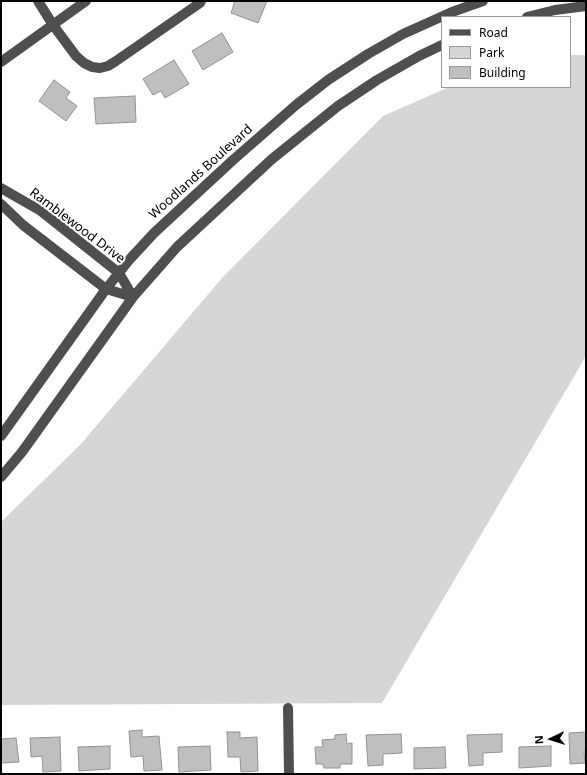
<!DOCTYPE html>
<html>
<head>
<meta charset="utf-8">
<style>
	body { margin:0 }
	#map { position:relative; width:587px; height:775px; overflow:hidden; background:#fff; font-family:"Noto Sans",sans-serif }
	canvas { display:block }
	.frame { position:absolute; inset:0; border:2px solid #000; pointer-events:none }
	.legend { position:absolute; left:441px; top:16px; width:130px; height:72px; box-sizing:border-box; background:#fff; border:1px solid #999; margin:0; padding:5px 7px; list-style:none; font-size:12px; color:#000 }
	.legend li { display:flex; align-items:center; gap:8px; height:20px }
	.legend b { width:20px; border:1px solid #999 }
	.north { position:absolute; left:531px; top:719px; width:40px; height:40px; -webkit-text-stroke:3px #fff; paint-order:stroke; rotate:266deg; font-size:11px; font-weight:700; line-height:16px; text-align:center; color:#000 }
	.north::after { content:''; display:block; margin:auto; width:14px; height:18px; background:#000; clip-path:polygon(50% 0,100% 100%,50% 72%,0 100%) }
</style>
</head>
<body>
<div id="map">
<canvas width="587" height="775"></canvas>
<div class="frame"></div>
<ul class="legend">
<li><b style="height:5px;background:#4f4f4f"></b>Road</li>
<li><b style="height:11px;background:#d6d6d6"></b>Park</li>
<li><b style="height:11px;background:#bfbfbf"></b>Building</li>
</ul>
<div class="north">N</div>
</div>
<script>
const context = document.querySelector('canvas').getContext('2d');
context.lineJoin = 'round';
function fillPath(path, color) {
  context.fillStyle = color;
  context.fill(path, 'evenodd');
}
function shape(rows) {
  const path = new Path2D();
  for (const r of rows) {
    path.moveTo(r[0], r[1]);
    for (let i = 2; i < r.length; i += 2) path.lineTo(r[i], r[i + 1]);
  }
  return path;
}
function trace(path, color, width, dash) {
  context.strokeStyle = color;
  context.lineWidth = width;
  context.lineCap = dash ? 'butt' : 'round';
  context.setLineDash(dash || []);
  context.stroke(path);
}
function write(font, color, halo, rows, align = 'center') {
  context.font = font + ' "Noto Sans",sans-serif';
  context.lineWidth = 4;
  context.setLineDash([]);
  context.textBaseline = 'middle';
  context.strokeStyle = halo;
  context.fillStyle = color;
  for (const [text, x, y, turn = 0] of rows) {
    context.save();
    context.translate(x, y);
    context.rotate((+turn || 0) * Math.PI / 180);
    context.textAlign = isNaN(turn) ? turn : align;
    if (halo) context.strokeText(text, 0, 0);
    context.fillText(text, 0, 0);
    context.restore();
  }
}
const green = shape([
	[570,55,586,55,586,356,382,703,1,705,1,522,81,444,222,278,383,116,449,87,570,87]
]);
const building = shape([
	[235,1,267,1,258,23,231,13,235,1],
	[222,33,233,52,203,70,192,51,222,33],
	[174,60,189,84,165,98,161,91,153,95,143,79,174,60],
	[54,80,70,92,66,98,77,106,66,121,39,101,54,80],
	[135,96,136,122,96,124,94,98,135,96],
	[142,730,142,737,159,736,162,770,144,771,143,756,131,757,129,731,142,730],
	[227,732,240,732,240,738,257,737,258,771,241,772,240,757,228,757,227,732],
	[586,732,586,751,584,751,585,763,570,764,569,733,586,732],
	[346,734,347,744,352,743,352,764,340,764,340,768,324,768,323,764,316,764,315,747,323,747,322,740,335,739,335,735,346,734],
	[401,734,402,753,383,754,383,765,368,766,366,735,401,734],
	[502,734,502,752,483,753,483,765,469,766,467,735,502,734],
	[60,737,61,771,43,772,42,756,31,757,30,738,60,737],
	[16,738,19,762,1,763,1,739,16,738],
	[110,746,110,769,79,771,78,747,110,746],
	[210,746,211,770,179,772,178,747,210,746],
	[551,746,551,766,519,768,519,747,551,746],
	[445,747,446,768,414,769,414,748,445,747]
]);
const minor = shape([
	[38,1,53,25,76,56,84,63,92,67,100,68,108,66,116,61,200,3,201,1],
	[527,17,555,10,586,6],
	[1,62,86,1],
	[1,188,41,211,119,273,133,297],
	[1,204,23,225,106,289,133,297],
	[1,436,106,289,130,259,154,233,233,160,296,105,328,80,368,54,403,34,452,12,483,1],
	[1,477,22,452,133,297,177,247,272,159,338,106,377,80,419,56,442,45],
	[288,708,289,774]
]);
const streetNames = [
	["Woodlands Boulevard",201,172,-42],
	["Ramblewood Drive",77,226,37]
];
fillPath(green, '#d6d6d6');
fillPath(building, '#bfbfbf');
trace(building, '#939393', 1);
trace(minor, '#4f4f4f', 10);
write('13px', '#000', '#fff', streetNames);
</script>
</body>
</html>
